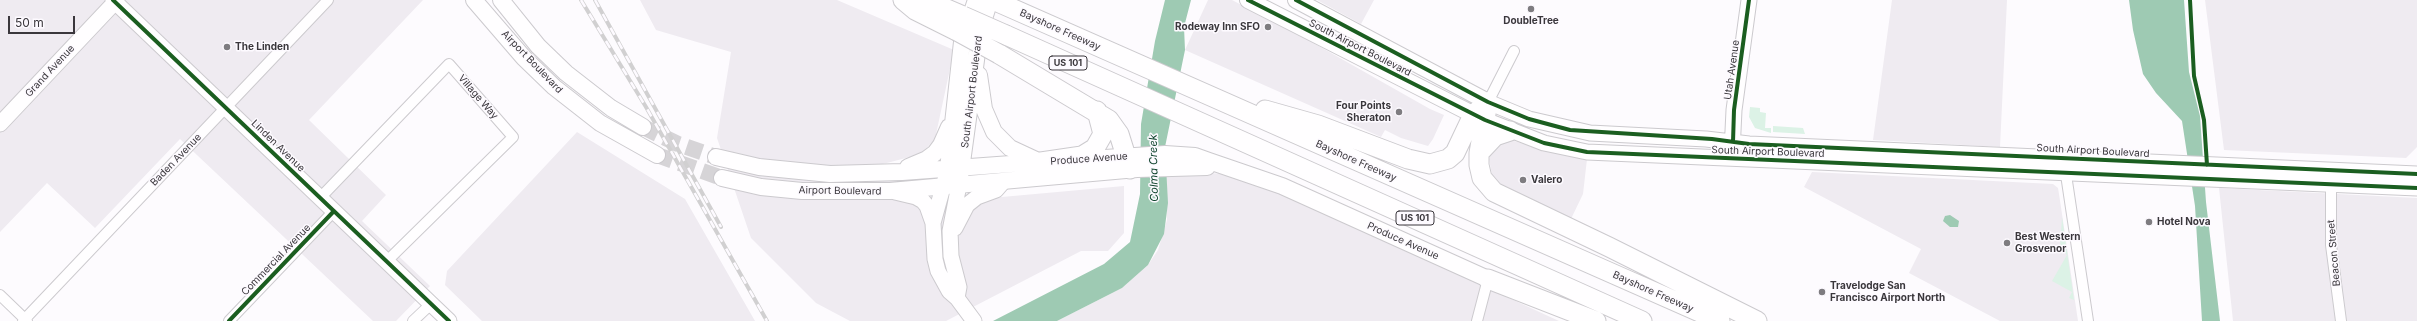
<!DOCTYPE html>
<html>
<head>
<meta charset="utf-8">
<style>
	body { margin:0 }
	#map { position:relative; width:2417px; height:321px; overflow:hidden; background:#fdfbfe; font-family:Inter,sans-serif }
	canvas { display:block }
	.scale { position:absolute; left:8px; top:16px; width:67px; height:18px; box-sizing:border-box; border:2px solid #3a373c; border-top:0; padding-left:5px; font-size:12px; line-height:14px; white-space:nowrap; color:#3a373c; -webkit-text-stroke:3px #fdfaff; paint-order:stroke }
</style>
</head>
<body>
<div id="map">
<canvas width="2417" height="321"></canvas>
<div class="scale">50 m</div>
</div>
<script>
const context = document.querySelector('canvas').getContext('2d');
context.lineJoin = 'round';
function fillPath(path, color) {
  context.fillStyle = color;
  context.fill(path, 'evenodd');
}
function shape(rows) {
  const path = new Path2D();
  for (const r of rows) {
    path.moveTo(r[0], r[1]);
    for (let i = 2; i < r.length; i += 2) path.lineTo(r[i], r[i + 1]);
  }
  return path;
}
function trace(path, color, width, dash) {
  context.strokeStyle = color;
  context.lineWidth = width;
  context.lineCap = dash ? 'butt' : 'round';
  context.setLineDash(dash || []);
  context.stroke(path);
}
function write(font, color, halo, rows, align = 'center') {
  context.font = font + ' Inter,sans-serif';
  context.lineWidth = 3;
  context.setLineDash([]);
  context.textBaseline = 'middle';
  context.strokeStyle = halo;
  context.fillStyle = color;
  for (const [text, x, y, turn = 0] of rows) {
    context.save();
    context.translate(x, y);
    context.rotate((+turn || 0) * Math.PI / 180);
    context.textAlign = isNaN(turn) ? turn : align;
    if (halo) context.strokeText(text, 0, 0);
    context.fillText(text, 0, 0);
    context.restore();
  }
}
const built = shape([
	[0,0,423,0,309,120,386,195,362,221,430,286,396,321,373,321,180,139,95,228,47,183,0,232],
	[640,0,837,0,954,50,935,139,921,154,883,164,913,205,1124,186,1124,233,1108,251,1081,251,946,321,850,321,816,303,751,238,717,138,731,52,656,30],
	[1208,0,1232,0,1301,36,1430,109,1444,115,1433,139,1428,146,1401,138,1385,130,1381,137,1185,50],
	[1317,0,1374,0,1361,24],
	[1892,0,2007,0,2000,147,1873,140],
	[2205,0,2417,0,2417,147,2406,158,2224,150],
	[577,132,685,199,755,321,482,321,445,285,447,271],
	[1507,139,1556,153,1587,159,1583,194,1570,221,1503,190,1492,175,1489,159,1491,152,1494,147],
	[1166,171,1229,174,1292,198,1559,321,1057,321,1122,288,1148,265,1158,250,1167,220],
	[1812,172,2053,184,2058,188,2059,194,2078,321,2000,321,1909,273,1921,249,1804,187],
	[2219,188,2417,198,2417,321,2233,321]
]);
const green = shape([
	[1750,107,1760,108,1760,112,1766,113,1765,128,1771,128,1771,133,1755,128,1749,117],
	[1773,126,1803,128,1805,134,1773,132],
	[2062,217,2074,300,2069,298,2072,292,2052,281,2067,255,2060,248]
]);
const water = shape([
	[1165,0,1191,0,1184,27,1185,50,1165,147,1168,203,1164,234,1148,265,1122,288,1057,321,993,321,1104,264,1130,242,1140,194,1141,124,1155,41],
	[2129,0,2184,0,2189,72,2200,116,2206,202,2220,321,2202,321,2195,206,2182,121,2156,93,2143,74,2133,30],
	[1950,215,1959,221,1958,227,1950,227,1943,221,1945,216]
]);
const primaryTunnel = shape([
	[643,127,678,144,716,157],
	[657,155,722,178]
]);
const street = shape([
	[1488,102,1514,51],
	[2065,168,2088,321],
	[2331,184,2331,245,2341,321],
	[320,198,449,64,513,137,387,261],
	[0,295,27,321],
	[23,321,328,0],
	[229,321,334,211],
	[413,321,431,304],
	[1477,321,1488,279]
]);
const secondary = shape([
	[113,0,449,321],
	[1488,102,1529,119,1590,133,1706,139,1749,144,2417,174],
	[1485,120,1544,143,1587,152,2417,188],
	[0,124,117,0],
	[1732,152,1734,110,1749,0],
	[948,169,933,223,935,259,938,271,949,291,957,298,974,321],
	[895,192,916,197,923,201,927,206,933,223],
	[955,228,967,205,977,197,996,190,1003,182],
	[957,298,959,287,951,256,950,231,959,185]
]);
const primary = shape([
	[474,0,524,58,554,87,600,123,657,155],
	[501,0,538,46,566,73,611,108,643,127],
	[1248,0,1484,120],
	[1296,0,1488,102],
	[979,75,984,109,994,132,1010,148,1038,161],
	[716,157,759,167,830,174,902,172,1052,161],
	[1075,160,1165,154,1195,156,1209,161,1282,186,1488,279],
	[908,167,927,159,935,153,941,145,949,127],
	[948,169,962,42,976,0],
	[960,177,980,31,990,0],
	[722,178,761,187,802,191,890,191,1137,169,1207,167]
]);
const highway = shape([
	[903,0,915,10,957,31],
	[926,0,963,16],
	[993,0,1720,321],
	[1006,35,1642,321],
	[999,54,1109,120,1119,134,1130,169],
	[1488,102,1479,153,1479,165,1482,178,1494,192,1609,247,1757,321],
	[1265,110,1318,125,1408,159,1430,164,1448,159,1455,153,1473,115,1488,102],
	[1479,153,1495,136,1510,131],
	[1041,162,1082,156,1095,148,1103,134,1097,111],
	[1488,279,1596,321]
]);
const rail = shape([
	[581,0,646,107,767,321],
	[595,0,721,227]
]);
const highwayBridge = shape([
	[963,16,1006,35],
	[957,31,999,54]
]);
const cycleway = shape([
	[113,0,449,321],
	[1248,0,1485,120,1544,143,1587,152,2417,188],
	[1296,0,1488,102,1529,119,1570,130,1712,139,1749,144,2417,174],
	[2190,0,2194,76,2204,120,2207,165],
	[1733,142,1734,110,1749,0],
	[229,321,334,211]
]);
const markers = [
	[1531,9,4,"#7e7c80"],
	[1268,27,4,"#7e7c80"],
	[227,47,4,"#7e7c80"],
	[1399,112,4,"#7e7c80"],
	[1523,180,4,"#7e7c80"],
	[2149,222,4,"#7e7c80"],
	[2007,243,4,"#7e7c80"],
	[1822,292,4,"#7e7c80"]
];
const shields = [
	[1068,63,38],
	[1415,218,38]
];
const shieldNames = [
	["US 101",1068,63],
	["US 101",1415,218]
];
const poiNames = [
	["DoubleTree",1531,21,"center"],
	["Rodeway Inn SFO",1260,27,"right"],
	["The Linden",235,47],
	["Four Points",1391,106,"right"],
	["Sheraton",1391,118,"right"],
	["Valero",1531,180],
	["Hotel Nova",2157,222],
	["Best Western",2015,237],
	["Grosvenor",2015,249],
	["Travelodge San",1830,286],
	["Francisco Airport North",1830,298]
];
const streetNames = [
	["Bayshore Freeway",1060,30,24],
	["South Airport Boulevard",1360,48,27],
	["Airport Boulevard",532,62,46],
	["Utah Avenue",1732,70,-82],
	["Grand Avenue",50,71,-47],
	["South Airport Boulevard",972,92,-83],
	["Village Way",478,97,49],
	["Linden Avenue",278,146,44],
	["South Airport Boulevard",2093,151,3],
	["South Airport Boulevard",1768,152,2],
	["Produce Avenue",1089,159,-4],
	["Baden Avenue",176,160,-46],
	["Bayshore Freeway",1356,161,24],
	["Airport Boulevard",840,191,1],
	["Produce Avenue",1403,241,24],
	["Beacon Street",2334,253,-95],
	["Commercial Avenue",276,260,-46],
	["Bayshore Freeway",1653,292,24]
];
const waterNames = [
	["Colma Creek",1154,168,-91]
];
fillPath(built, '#efebf1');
fillPath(green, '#dcf2e6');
fillPath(water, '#9ecab3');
trace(primaryTunnel, '#d6d4d7', 16, [16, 8]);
trace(street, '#cccace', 12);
trace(secondary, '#cccace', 17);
trace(primary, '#cccace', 18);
trace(highway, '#cccace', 21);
trace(street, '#fffeff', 10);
trace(secondary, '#fffeff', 15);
trace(primary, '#fffeff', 16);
trace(highway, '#fffeff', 19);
trace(rail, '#d1d0d1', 4);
trace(rail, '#fdfaff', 2.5, [8]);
trace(highwayBridge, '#cccace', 21, []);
trace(highwayBridge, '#fffeff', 19);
trace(cycleway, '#1b5e20', 4);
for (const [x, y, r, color] of markers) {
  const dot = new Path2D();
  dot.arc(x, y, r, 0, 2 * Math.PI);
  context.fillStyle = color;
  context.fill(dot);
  trace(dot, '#fdfaff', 1.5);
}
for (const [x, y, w] of shields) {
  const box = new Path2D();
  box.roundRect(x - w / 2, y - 7, w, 14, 3);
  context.fillStyle = '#fdfaff';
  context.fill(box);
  trace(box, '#3a373c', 1);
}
write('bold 9px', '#3a373c', null, shieldNames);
write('bold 10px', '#3a373c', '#fdfaff', poiNames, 'left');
write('10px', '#3a373c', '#fdfaff', streetNames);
write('italic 11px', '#0e432c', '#fdfaff', waterNames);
</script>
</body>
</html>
